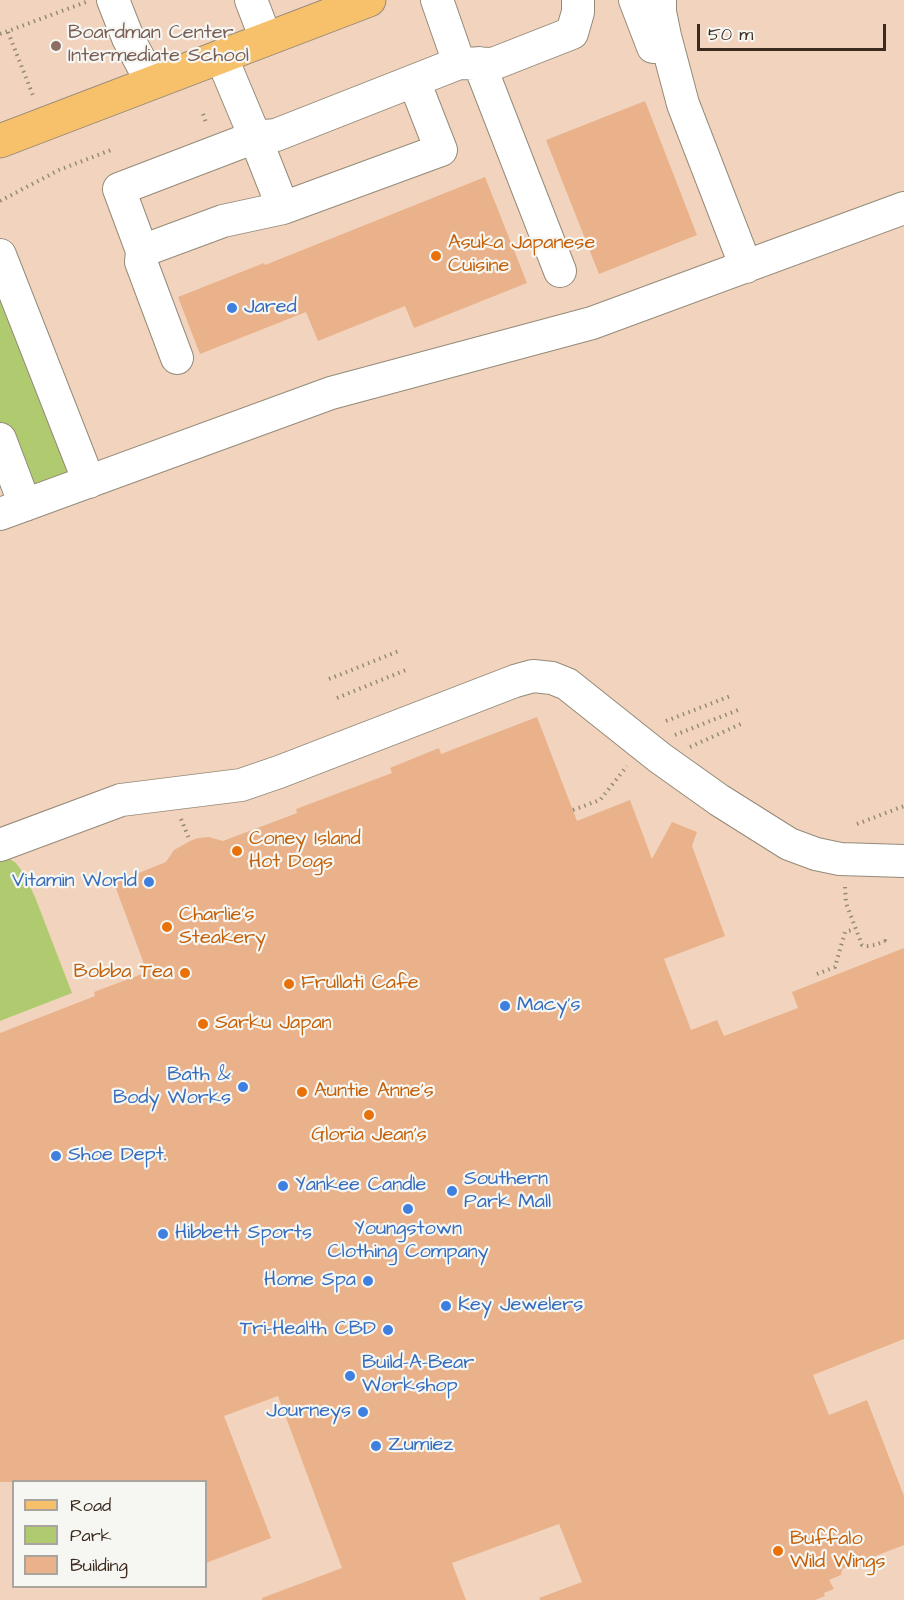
<!DOCTYPE html>
<html>
<head>
<meta charset="utf-8">
<style>
	body { margin:0 }
	#map { position:relative; width:904px; height:1600px; overflow:hidden; background:#edead4; font-family:"Architects Daughter",sans-serif }
	canvas { display:block }
	.legend { position:absolute; left:12px; top:1480px; width:195px; height:108px; box-sizing:border-box; background:#f6f6f2; border:2px solid #aba49d; margin:0; padding:8px 10px; list-style:none; font-size:18px; color:#3b2a1e }
	.legend li { display:flex; align-items:center; gap:12px; height:30px }
	.legend b { width:30px; border:2px solid #aba49d }
	.scale { position:absolute; left:697px; top:24px; width:189px; height:27px; box-sizing:border-box; border:3px solid #3b2a1e; border-top:0; padding-left:8px; font-size:18px; line-height:21px; white-space:nowrap; color:#3b2a1e; -webkit-text-stroke:4px #f6f6f2; paint-order:stroke }
</style>
</head>
<body>
<div id="map">
<canvas width="904" height="1600"></canvas>
<ul class="legend">
<li><b style="height:8px;background:#f7c06b"></b>Road</li>
<li><b style="height:16px;background:#b0ca6f"></b>Park</li>
<li><b style="height:16px;background:#e9b28b"></b>Building</li>
</ul>
<div class="scale">50 m</div>
</div>
<script>
const context = document.querySelector('canvas').getContext('2d');
context.lineJoin = 'round';
function fillPath(path, color) {
  context.fillStyle = color;
  context.fill(path, 'evenodd');
}
function shape(rows) {
  const path = new Path2D();
  for (const r of rows) {
    path.moveTo(r[0], r[1]);
    for (let i = 2; i < r.length; i += 2) path.lineTo(r[i], r[i + 1]);
  }
  return path;
}
function trace(path, color, width, dash) {
  context.strokeStyle = color;
  context.lineWidth = width;
  context.lineCap = dash ? 'butt' : 'round';
  context.setLineDash(dash || []);
  context.stroke(path);
}
function write(font, color, halo, rows, align = 'center') {
  context.font = font + ' "Architects Daughter",sans-serif';
  context.lineWidth = 4.5;
  context.setLineDash([]);
  context.textBaseline = 'middle';
  context.strokeStyle = halo;
  context.fillStyle = color;
  for (const [text, x, y, turn = 0] of rows) {
    context.save();
    context.translate(x, y);
    context.rotate((+turn || 0) * Math.PI / 180);
    context.textAlign = isNaN(turn) ? turn : align;
    if (halo) context.strokeText(text, 0, 0);
    context.fillText(text, 0, 0);
    context.restore();
  }
}
const built = shape([
	[0,0,904,0,904,1600,0,1600],
	[14,1482,206,1482,206,1586,14,1586]
]);
const green = shape([
	[0,255,89,482,25,505,0,439],
	[2,858,10,859,16,863,24,874,35,897,72,993,0,1021,0,859]
]);
const building = shape([
	[645,101,697,235,599,274,546,140],
	[485,177,527,283,414,328,405,306,318,341,306,312,200,354,178,297,264,263,265,265],
	[537,717,577,821,630,800,652,859,672,822,697,832,692,846,725,936,664,959,691,1030,717,1020,724,1036,798,1008,792,992,904,948,904,1339,813,1375,829,1415,867,1400,904,1496,904,1545,842,1569,841,1575,829,1580,834,1589,824,1593,825,1596,815,1600,540,1600,539,1598,582,1582,559,1524,452,1563,466,1600,262,1600,262,1598,342,1568,278,1396,224,1416,271,1538,206,1563,206,1482,0,1482,0,1033,95,996,94,992,147,972,114,883,166,862,174,850,190,841,198,838,209,837,223,841,297,813,296,809,392,773,390,768,439,748,441,754]
]);
const path = shape([
	[8,32,34,98],
	[0,34,86,2,86,1],
	[203,114,207,125],
	[0,201,59,170,111,150],
	[329,679,399,651],
	[337,698,406,670],
	[666,721,733,695],
	[675,735,738,710],
	[690,747,743,723],
	[573,810,600,800,627,766],
	[181,819,190,841],
	[857,824,904,806],
	[845,887,846,903,862,945,867,946,875,945,885,941,886,944],
	[817,974,835,967,845,932,855,929]
]);
const minor = shape([
	[113,0,128,38,152,83],
	[251,0,266,39],
	[635,0,653,47],
	[660,0,660,12,665,36,683,104,746,267],
	[221,56,255,137,276,135,459,63,437,0],
	[459,63,493,64,572,33,578,12,578,0],
	[479,63,560,271],
	[142,251,223,221,283,208,441,150,414,81],
	[0,255,89,482],
	[177,358,141,262,142,251,119,189,255,137,283,208],
	[0,439,25,505],
	[0,514,331,393,592,323,904,208],
	[0,845,121,800,241,785,279,772,515,681,533,676,552,678,567,684,660,758,719,800,789,844,816,854,840,859,904,861]
]);
const major = shape([
	[0,141,369,0]
]);
const markers = [
	[56,46,6,"#8d6e63"],
	[436,256,6,"#e8710a"],
	[232,308,6,"#3f7fe0"],
	[237,851,6,"#e8710a"],
	[149,882,6,"#3f7fe0"],
	[167,927,6,"#e8710a"],
	[185,973,6,"#e8710a"],
	[289,984,6,"#e8710a"],
	[505,1006,6,"#3f7fe0"],
	[203,1024,6,"#e8710a"],
	[243,1087,6,"#3f7fe0"],
	[302,1092,6,"#e8710a"],
	[369,1115,6,"#e8710a"],
	[56,1156,6,"#3f7fe0"],
	[283,1186,6,"#3f7fe0"],
	[452,1191,6,"#3f7fe0"],
	[408,1209,6,"#3f7fe0"],
	[163,1234,6,"#3f7fe0"],
	[368,1281,6,"#3f7fe0"],
	[446,1306,6,"#3f7fe0"],
	[388,1330,6,"#3f7fe0"],
	[350,1376,6,"#3f7fe0"],
	[363,1412,6,"#3f7fe0"],
	[376,1446,6,"#3f7fe0"],
	[778,1551,6,"#e8710a"]
];
const educationNames = [
	["Boardman Center",68,34],
	["Intermediate School",68,57]
];
const foodNames = [
	["Asuka Japanese",448,244],
	["Cuisine",448,267],
	["Coney Island",249,840],
	["Hot Dogs",249,863],
	["Charlie's",179,916],
	["Steakery",179,939],
	["Bobba Tea",173,973,"right"],
	["Frullati Cafe",301,984],
	["Sarku Japan",215,1024],
	["Auntie Anne's",314,1092],
	["Gloria Jean's",369,1136,"center"],
	["Buffalo",790,1540],
	["Wild Wings",790,1563]
];
const shopNames = [
	["Jared",244,308],
	["Vitamin World",137,882,"right"],
	["Macy's",517,1006],
	["Bath &",231,1076,"right"],
	["Body Works",231,1099,"right"],
	["Shoe Dept.",68,1156],
	["Southern",464,1180],
	["Park Mall",464,1203],
	["Yankee Candle",295,1186],
	["Youngstown",408,1230,"center"],
	["Clothing Company",408,1253,"center"],
	["Hibbett Sports",175,1234],
	["Home Spa",356,1281,"right"],
	["Key Jewelers",458,1306],
	["Tri-Health CBD",376,1330,"right"],
	["Build-A-Bear",362,1364],
	["Workshop",362,1387],
	["Journeys",351,1412,"right"],
	["Zumiez",388,1446]
];
fillPath(built, '#f2d4be');
fillPath(green, '#b0ca6f');
fillPath(building, '#e9b28b');
trace(minor, '#948a79', 34);
trace(major, '#948a79', 35);
trace(path, '#948a79', 4, [1.5, 4.5]);
trace(minor, '#fff', 32);
trace(major, '#f7c06b', 33);
for (const [x, y, r, color] of markers) {
  const dot = new Path2D();
  dot.arc(x, y, r, 0, 2 * Math.PI);
  context.fillStyle = color;
  context.fill(dot);
  trace(dot, '#f6f6f2', 2);
}
write('20px', '#785e54', '#f6f6f2', educationNames, 'left');
write('20px', '#c56008', '#f6f6f2', foodNames, 'left');
write('20px', '#366cbe', '#f6f6f2', shopNames, 'left');
</script>
</body>
</html>
